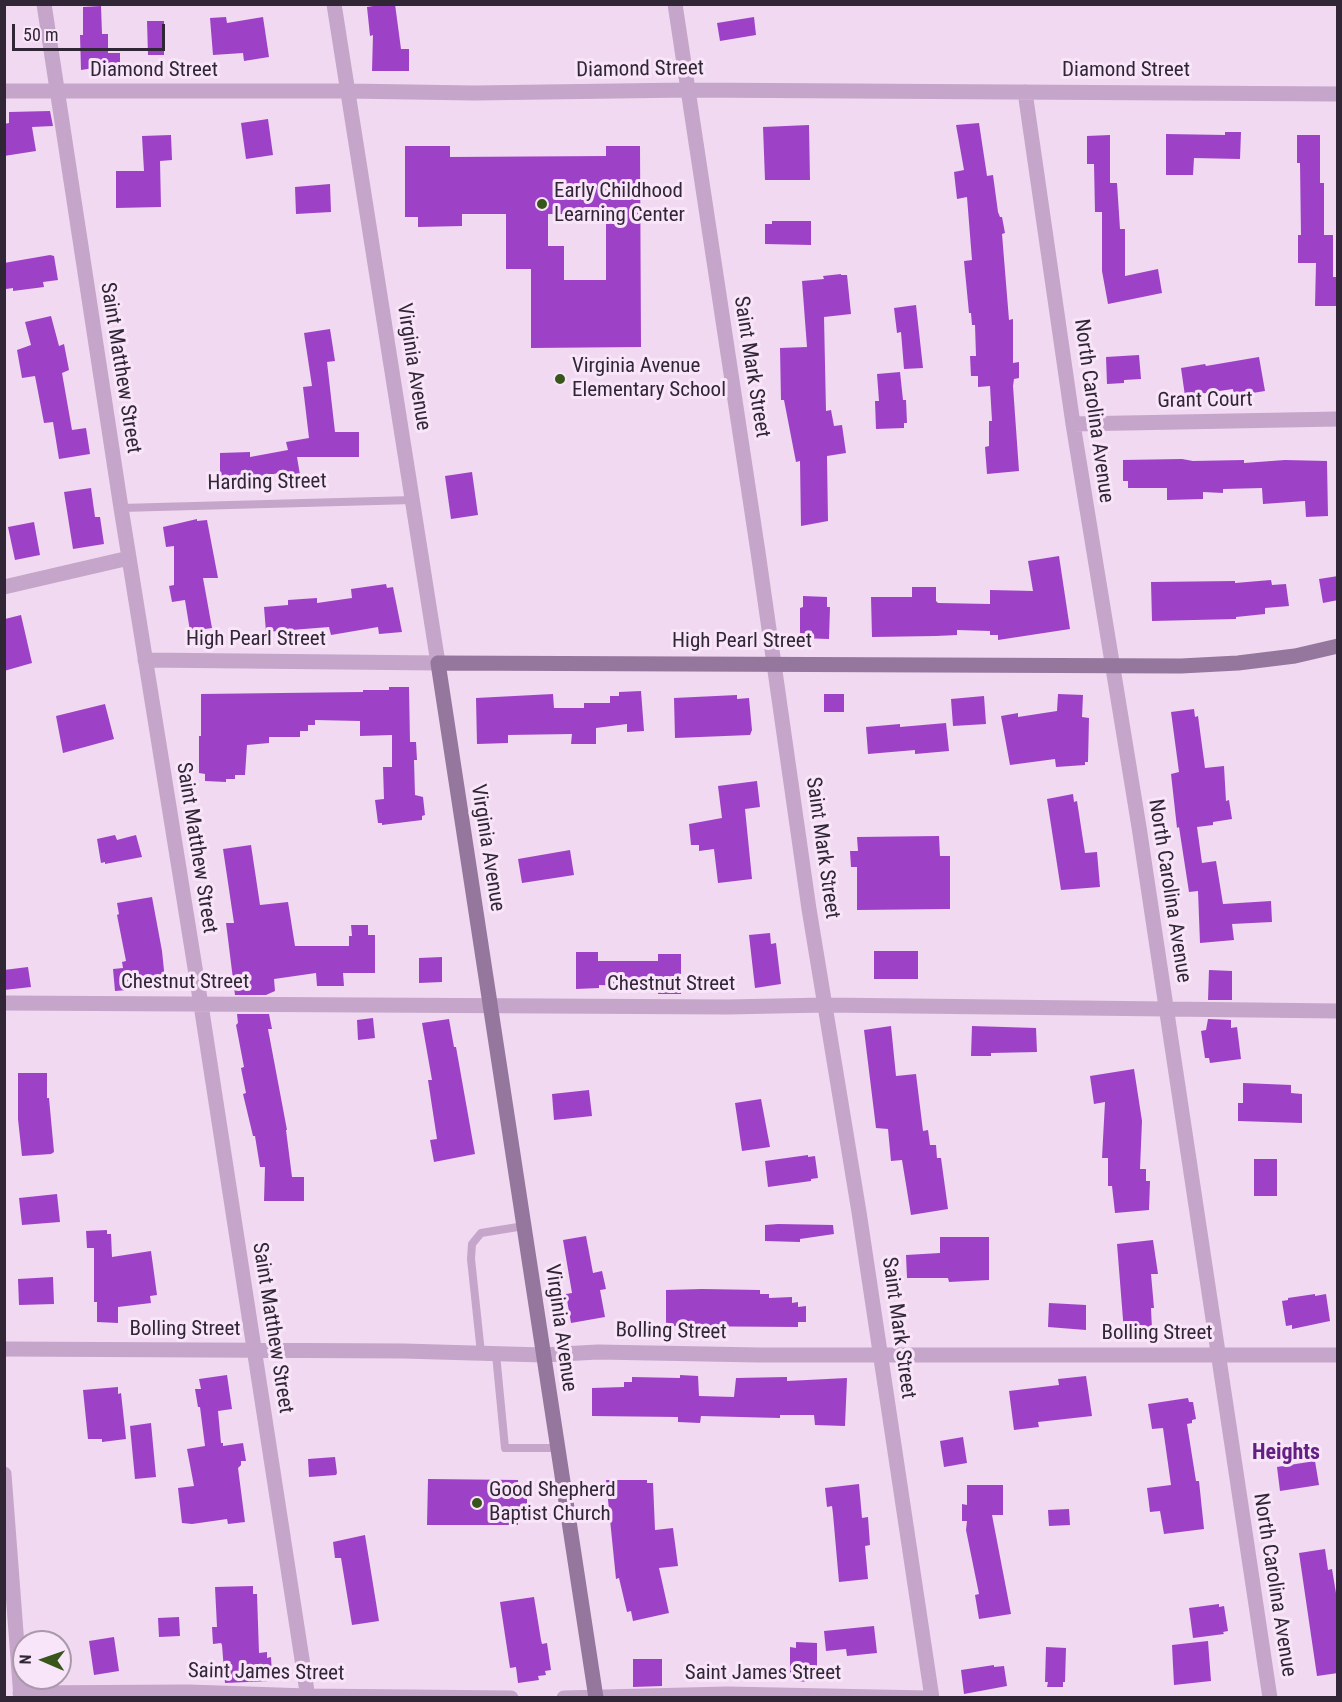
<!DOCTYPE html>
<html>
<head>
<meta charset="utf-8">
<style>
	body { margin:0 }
	#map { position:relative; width:1342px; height:1702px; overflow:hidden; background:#f0d9f1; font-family:"Roboto Condensed",sans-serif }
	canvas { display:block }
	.frame { position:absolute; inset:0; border:6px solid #312635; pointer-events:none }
	.north { position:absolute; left:12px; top:1630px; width:60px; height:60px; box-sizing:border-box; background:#f9e5f9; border:2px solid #a999ab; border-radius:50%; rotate:272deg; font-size:16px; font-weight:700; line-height:24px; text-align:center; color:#312635 }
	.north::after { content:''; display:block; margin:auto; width:21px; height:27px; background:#38561c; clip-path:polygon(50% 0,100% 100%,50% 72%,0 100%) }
	.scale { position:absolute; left:12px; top:24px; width:153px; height:27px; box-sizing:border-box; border:3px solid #312635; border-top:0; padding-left:8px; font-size:18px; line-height:21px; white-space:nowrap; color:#312635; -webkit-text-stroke:4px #f9e5f9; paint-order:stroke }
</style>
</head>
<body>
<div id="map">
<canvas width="1342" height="1702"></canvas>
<div class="frame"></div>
<div class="north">N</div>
<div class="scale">50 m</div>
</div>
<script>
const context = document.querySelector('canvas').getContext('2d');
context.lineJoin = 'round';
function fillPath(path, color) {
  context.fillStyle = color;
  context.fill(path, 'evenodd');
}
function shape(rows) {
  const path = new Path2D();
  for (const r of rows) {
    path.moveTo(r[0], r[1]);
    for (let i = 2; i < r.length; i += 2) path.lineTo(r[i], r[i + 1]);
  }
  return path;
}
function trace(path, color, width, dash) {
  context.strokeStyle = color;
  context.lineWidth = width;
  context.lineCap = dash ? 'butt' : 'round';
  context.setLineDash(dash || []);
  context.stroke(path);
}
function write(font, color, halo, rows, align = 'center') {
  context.font = font + ' "Roboto Condensed",sans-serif';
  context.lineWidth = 6;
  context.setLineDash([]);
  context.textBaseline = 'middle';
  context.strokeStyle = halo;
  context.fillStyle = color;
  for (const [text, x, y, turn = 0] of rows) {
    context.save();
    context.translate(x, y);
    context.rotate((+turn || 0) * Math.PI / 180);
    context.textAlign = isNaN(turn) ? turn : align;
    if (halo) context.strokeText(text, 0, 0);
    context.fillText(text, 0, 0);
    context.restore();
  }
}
const building = shape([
	[386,4,395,4,401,49,409,49,409,71,372,71,373,35,370,36,367,7],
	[101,6,102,34,108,34,108,53,120,53,120,70,94,72,94,68,81,70,80,35,83,35,83,7],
	[226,17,227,23,263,17,269,57,244,61,243,53,213,55,210,18],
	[754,17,756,35,720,41,717,23],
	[147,21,164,21,164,55,148,55],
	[50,111,53,126,32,127,36,151,4,156,4,124,9,123,9,112],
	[268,119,273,155,246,159,241,123],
	[979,123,987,176,993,175,998,212,1000,217,1002,217,1005,233,1002,234,1009,320,1013,319,1013,363,1019,362,1019,378,1014,379,1013,386,1019,471,987,474,985,447,989,446,989,421,992,421,990,386,978,387,978,376,971,376,970,356,976,356,975,325,972,325,971,313,969,313,964,261,972,260,967,197,957,199,954,172,964,170,956,125],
	[809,125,810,180,765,180,763,127],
	[1225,132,1241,132,1240,159,1194,158,1193,175,1166,175,1166,134,1225,135],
	[171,135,172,160,160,161,161,207,116,208,116,171,144,171,142,136],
	[1110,135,1110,183,1117,183,1120,229,1125,229,1125,276,1158,269,1162,293,1108,304,1102,271,1102,212,1095,212,1094,164,1087,164,1087,136],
	[1297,135,1320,135,1320,183,1324,183,1324,235,1333,235,1333,277,1338,277,1338,306,1315,306,1316,263,1298,263,1298,235,1301,235,1300,163,1297,163],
	[405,146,450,146,450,157,606,156,606,146,640,146,641,347,531,348,531,269,506,269,506,214,462,214,462,226,418,227,418,217,405,217],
	[548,214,606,214,606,280,564,280,564,246,548,246],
	[330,184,331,212,296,214,295,187],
	[772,221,811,221,811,245,765,244,765,224,772,224],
	[50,255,54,256,58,280,43,282,44,287,13,291,13,288,6,289,4,263],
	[841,274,841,275,847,275,851,314,824,317,826,411,831,410,834,426,842,425,846,453,827,456,828,521,801,526,800,461,796,462,784,400,781,400,780,348,807,347,802,281,824,279,823,276],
	[916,305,923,368,904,369,901,332,897,333,894,308],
	[51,316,59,346,64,344,69,370,62,373,72,430,86,428,90,454,59,459,53,422,44,423,35,376,22,378,17,350,31,345,25,322],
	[330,329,335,361,327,362,335,432,359,432,359,457,297,457,300,475,280,479,279,473,258,477,220,478,220,453,250,452,250,457,288,450,286,442,309,438,303,387,312,386,304,333],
	[1139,355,1141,379,1124,380,1124,383,1107,384,1106,357],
	[1259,357,1265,391,1234,396,1233,389,1185,396,1181,368,1205,364,1206,366],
	[900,372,903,400,906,400,907,423,904,423,904,428,876,429,875,401,879,401,877,374],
	[1182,459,1193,461,1244,460,1244,463,1285,460,1327,461,1328,516,1306,517,1305,501,1263,504,1262,488,1223,489,1223,493,1203,492,1203,499,1167,500,1167,488,1128,488,1128,481,1123,481,1123,460],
	[472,472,478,515,451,519,445,476],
	[91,488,95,517,100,517,104,544,73,549,64,492],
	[197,519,197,521,207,520,218,578,203,578,212,628,190,631,185,600,172,602,169,586,174,585,174,546,166,547,163,527],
	[34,522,40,555,15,560,8,527],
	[1059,556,1070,629,998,640,998,635,990,635,990,631,957,630,957,635,936,636,872,637,871,597,912,597,912,587,936,587,936,601,938,603,990,604,990,590,1033,591,1028,561],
	[1338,576,1338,600,1323,603,1319,579],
	[1271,580,1272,585,1286,584,1289,606,1265,608,1265,614,1236,617,1236,619,1152,621,1151,582,1235,581,1235,583],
	[386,584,387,588,393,587,402,632,379,634,378,627,331,635,329,627,266,632,264,607,288,605,288,600,317,598,317,603,352,598,351,589],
	[803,596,827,597,827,607,830,607,829,639,800,638,800,608,803,607],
	[21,615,32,663,4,671,5,619],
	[389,687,409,687,410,742,416,742,417,760,414,760,415,795,423,797,425,815,422,816,422,820,382,825,382,823,378,823,375,800,384,799,383,767,392,767,392,735,360,736,360,721,315,720,315,725,308,725,308,731,300,731,300,737,269,737,269,743,247,745,245,775,235,775,235,779,226,779,226,782,205,781,205,774,199,773,199,736,201,736,201,694,363,692,363,690,389,690],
	[641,691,644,731,627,732,627,724,596,728,596,744,571,744,572,734,508,735,508,743,477,744,476,698,553,694,554,708,584,708,584,703,610,703,610,696,619,696,619,692],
	[824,694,844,694,844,712,824,712],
	[1058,694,1083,695,1082,717,1089,718,1088,762,1085,762,1085,765,1056,767,1055,759,1010,765,1001,716,1018,713,1018,717,1057,711],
	[737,695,737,699,749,698,752,730,750,735,675,738,674,698],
	[984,696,986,724,953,726,951,699],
	[105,704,114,739,63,753,56,716],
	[1194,709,1195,717,1198,716,1205,768,1224,766,1226,801,1229,800,1232,819,1213,822,1213,825,1197,827,1202,863,1216,861,1223,904,1271,901,1272,922,1232,924,1234,940,1200,943,1198,891,1189,892,1179,827,1177,828,1171,774,1179,772,1171,712],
	[946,723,949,751,915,754,915,750,868,754,866,727,900,724,900,727],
	[757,781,760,807,745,809,752,879,718,883,714,849,699,851,699,845,691,845,689,824,722,818,718,786],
	[1073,794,1074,802,1077,801,1085,853,1097,852,1100,887,1061,890,1047,799],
	[115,835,117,840,136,835,142,857,105,864,105,862,101,863,97,839],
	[939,836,940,856,950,856,950,909,857,910,857,867,851,867,850,851,858,851,857,837],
	[251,845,260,905,288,902,295,946,349,946,349,936,352,936,351,925,368,925,368,935,375,935,375,973,343,973,344,986,317,986,316,973,274,979,275,991,266,995,235,995,226,923,234,923,223,849],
	[570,850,574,875,522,883,518,859],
	[152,897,162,951,165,980,138,984,138,989,115,991,113,969,123,968,122,962,126,961,117,915,119,914,117,903],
	[770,933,771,944,776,943,781,984,755,988,749,935],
	[874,951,918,951,918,979,874,979],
	[576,952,598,952,598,961,658,961,658,954,681,954,681,994,658,994,658,990,632,990,632,986,599,985,599,988,576,989],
	[442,957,442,982,419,983,419,958],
	[28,967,31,987,4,990,4,970],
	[1209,970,1232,971,1232,1000,1208,1000],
	[237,1014,269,1014,272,1029,268,1029,287,1130,286,1130,292,1177,304,1177,304,1201,264,1201,265,1167,260,1167,255,1136,253,1136,243,1094,246,1093,241,1068,244,1067,236,1025,238,1023],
	[373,1018,375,1038,358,1040,357,1020],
	[449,1019,454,1047,456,1047,475,1154,434,1162,430,1140,437,1139,428,1080,432,1080,422,1023],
	[1208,1019,1231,1020,1231,1028,1237,1027,1241,1059,1210,1063,1209,1058,1205,1058,1201,1031,1206,1030],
	[891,1026,896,1076,916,1074,923,1131,928,1130,930,1145,936,1145,937,1158,941,1158,948,1209,911,1215,902,1160,891,1161,888,1129,876,1128,864,1030],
	[972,1026,1036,1028,1037,1052,991,1053,991,1056,971,1056],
	[1134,1069,1142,1121,1140,1169,1146,1169,1146,1181,1150,1181,1149,1210,1115,1213,1112,1186,1108,1186,1108,1158,1102,1158,1105,1102,1094,1104,1090,1076],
	[18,1073,47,1073,47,1098,49,1098,54,1152,51,1154,22,1156,18,1119],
	[1243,1083,1291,1085,1291,1093,1302,1094,1302,1123,1238,1121,1238,1103,1243,1103],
	[589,1090,592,1116,554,1120,552,1094],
	[761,1099,770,1147,742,1151,735,1103],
	[808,1155,808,1157,815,1156,818,1178,811,1179,811,1181,768,1187,765,1161],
	[1254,1159,1277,1159,1277,1196,1254,1196],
	[57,1194,60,1222,22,1225,19,1198],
	[778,1224,833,1225,834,1234,800,1239,800,1242,765,1241,765,1225],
	[107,1230,107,1234,111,1234,112,1257,151,1251,157,1295,150,1296,151,1303,118,1307,118,1323,97,1322,97,1302,94,1302,94,1248,87,1248,86,1231],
	[586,1236,593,1273,602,1271,606,1289,600,1290,605,1317,571,1323,566,1294,572,1293,563,1240],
	[940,1237,989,1237,989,1280,949,1282,948,1278,907,1278,906,1255,940,1253],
	[1153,1240,1158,1274,1151,1274,1154,1308,1151,1308,1152,1330,1124,1332,1117,1244],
	[53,1277,54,1304,19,1305,18,1279],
	[702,1289,760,1290,760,1294,769,1294,769,1298,792,1297,792,1303,798,1302,798,1307,806,1306,806,1322,798,1322,798,1327,666,1326,666,1290],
	[1315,1294,1315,1296,1326,1294,1330,1321,1292,1329,1292,1325,1286,1326,1282,1301,1288,1300,1288,1298],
	[1049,1303,1086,1305,1086,1330,1048,1327],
	[227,1375,232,1409,218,1411,221,1443,223,1443,223,1446,243,1443,246,1461,241,1461,241,1465,238,1468,245,1522,228,1524,227,1519,192,1524,182,1523,178,1488,194,1486,187,1449,205,1446,200,1407,198,1407,195,1389,201,1389,199,1379],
	[680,1375,698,1376,699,1396,734,1397,736,1378,787,1377,787,1381,847,1378,845,1426,815,1425,814,1415,780,1415,780,1418,701,1416,700,1423,678,1422,678,1417,592,1416,592,1388,624,1387,624,1382,632,1382,632,1377,680,1378],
	[1086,1376,1092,1416,1038,1422,1039,1427,1014,1430,1009,1391,1059,1385,1058,1379],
	[118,1387,118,1394,121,1393,126,1439,102,1442,102,1439,88,1439,83,1390],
	[1188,1398,1189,1402,1193,1402,1196,1419,1192,1420,1192,1423,1187,1424,1196,1481,1199,1481,1204,1529,1164,1534,1160,1511,1150,1512,1147,1488,1171,1485,1163,1428,1152,1429,1148,1404],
	[151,1423,156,1477,135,1479,130,1426],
	[963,1437,967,1463,944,1467,940,1441],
	[335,1457,337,1473,336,1475,309,1477,308,1459],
	[1315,1461,1319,1485,1280,1491,1277,1467],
	[428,1479,518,1480,518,1486,527,1486,527,1520,518,1519,518,1525,427,1525],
	[606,1480,647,1480,647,1483,653,1483,655,1530,673,1528,678,1566,659,1568,669,1613,633,1621,631,1611,627,1612,619,1578,616,1579],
	[859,1484,862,1518,868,1517,870,1545,865,1546,868,1579,839,1582,833,1514,832,1506,827,1507,825,1488],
	[967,1485,1003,1485,1003,1515,992,1515,1011,1614,979,1619,975,1595,979,1594,966,1530,967,1521,962,1521,962,1504,967,1505],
	[1069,1509,1070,1525,1049,1526,1048,1510],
	[365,1535,379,1621,352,1625,341,1558,335,1558,333,1542],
	[1325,1549,1328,1570,1332,1569,1338,1605,1338,1673,1317,1676,1299,1553],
	[253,1586,253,1594,257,1594,259,1653,267,1652,267,1658,271,1657,272,1674,268,1674,269,1681,225,1683,222,1645,221,1643,213,1644,212,1627,217,1627,215,1587],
	[534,1597,541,1640,542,1644,547,1643,551,1670,545,1671,546,1675,538,1676,539,1680,518,1683,516,1667,510,1668,500,1602],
	[1219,1604,1219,1607,1224,1606,1228,1631,1223,1632,1224,1634,1193,1638,1189,1608],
	[179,1617,180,1636,159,1637,158,1618],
	[874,1626,877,1653,847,1656,846,1649,826,1651,824,1631],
	[114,1637,119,1671,94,1675,89,1641],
	[1208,1641,1211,1681,1174,1685,1172,1645],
	[796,1642,817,1643,817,1677,811,1677,811,1682,795,1681,795,1677,790,1677,790,1647,796,1648],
	[1046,1647,1066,1648,1065,1682,1063,1682,1063,1687,1047,1687,1048,1682,1045,1682],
	[633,1659,662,1659,662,1686,633,1687],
	[994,1665,994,1667,1004,1666,1007,1686,964,1694,961,1670]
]);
const lane = shape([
	[121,508,413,500],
	[481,1353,471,1259,472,1244,481,1233,524,1226],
	[496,1354,505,1448,557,1448]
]);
const street = shape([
	[44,4,121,508,201,1005,308,1698],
	[675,4,758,552,809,909,859,1212,932,1698],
	[4,91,348,91,474,93,688,90,1338,94],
	[1025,92,1073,424,1139,827,1270,1698],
	[1073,424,1338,419],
	[4,587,129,558],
	[145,660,438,663,334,4],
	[4,1003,728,1007,825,1005,1338,1011],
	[4,1349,403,1351,543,1355,598,1352,759,1355,1338,1355],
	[4,1474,21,1698],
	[20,1693,189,1692,307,1696,511,1698],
	[564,1698,727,1694,927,1698]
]);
const secondary = shape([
	[596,1698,438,663,1181,666,1238,663,1295,656,1338,646]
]);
const markers = [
	[542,204,6,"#38561c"],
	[560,379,6,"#38561c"],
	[477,1503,6,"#38561c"]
];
const streetNames = [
	["Diamond Street",640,70,-1],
	["Diamond Street",154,71],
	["Diamond Street",1126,71],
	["Virginia Avenue",413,367,81],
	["Saint Mark Street",751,367,81],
	["Saint Matthew Street",120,368,81],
	["Grant Court",1205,401,-1],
	["North Carolina Avenue",1093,411,82],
	["Harding Street",267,483,-1],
	["High Pearl Street",256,640],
	["High Pearl Street",742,642],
	["Saint Matthew Street",196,848,81],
	["Virginia Avenue",487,848,81],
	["Saint Mark Street",822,848,82],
	["North Carolina Avenue",1169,891,81],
	["Chestnut Street",185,983],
	["Chestnut Street",671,985],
	["Saint Matthew Street",272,1328,81],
	["Virginia Avenue",560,1328,82],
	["Saint Mark Street",898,1328,82],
	["Bolling Street",185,1330],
	["Bolling Street",671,1332,1],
	["Bolling Street",1157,1334],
	["North Carolina Avenue",1274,1585,81],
	["Saint James Street",266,1673,1],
	["Saint James Street",763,1674]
];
const poiNames = [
	["Early Childhood",554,192],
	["Learning Center",554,216],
	["Virginia Avenue",572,367],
	["Elementary School",572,391],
	["Good Shepherd",489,1491],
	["Baptist Church",489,1515]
];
const neighbourhoodNames = [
	["Heights",1286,1453]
];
fillPath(building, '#9d42c6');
trace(lane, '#c5a5c9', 8);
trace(street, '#c5a5c9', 15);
trace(secondary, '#95769c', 15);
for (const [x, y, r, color] of markers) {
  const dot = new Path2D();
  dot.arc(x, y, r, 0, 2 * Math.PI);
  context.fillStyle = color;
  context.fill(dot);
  trace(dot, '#f9e5f9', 2);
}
write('21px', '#312635', '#f9e5f9', streetNames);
write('21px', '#312635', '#f9e5f9', poiNames, 'left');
write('bold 22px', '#641f83', '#f9e5f9', neighbourhoodNames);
</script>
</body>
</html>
